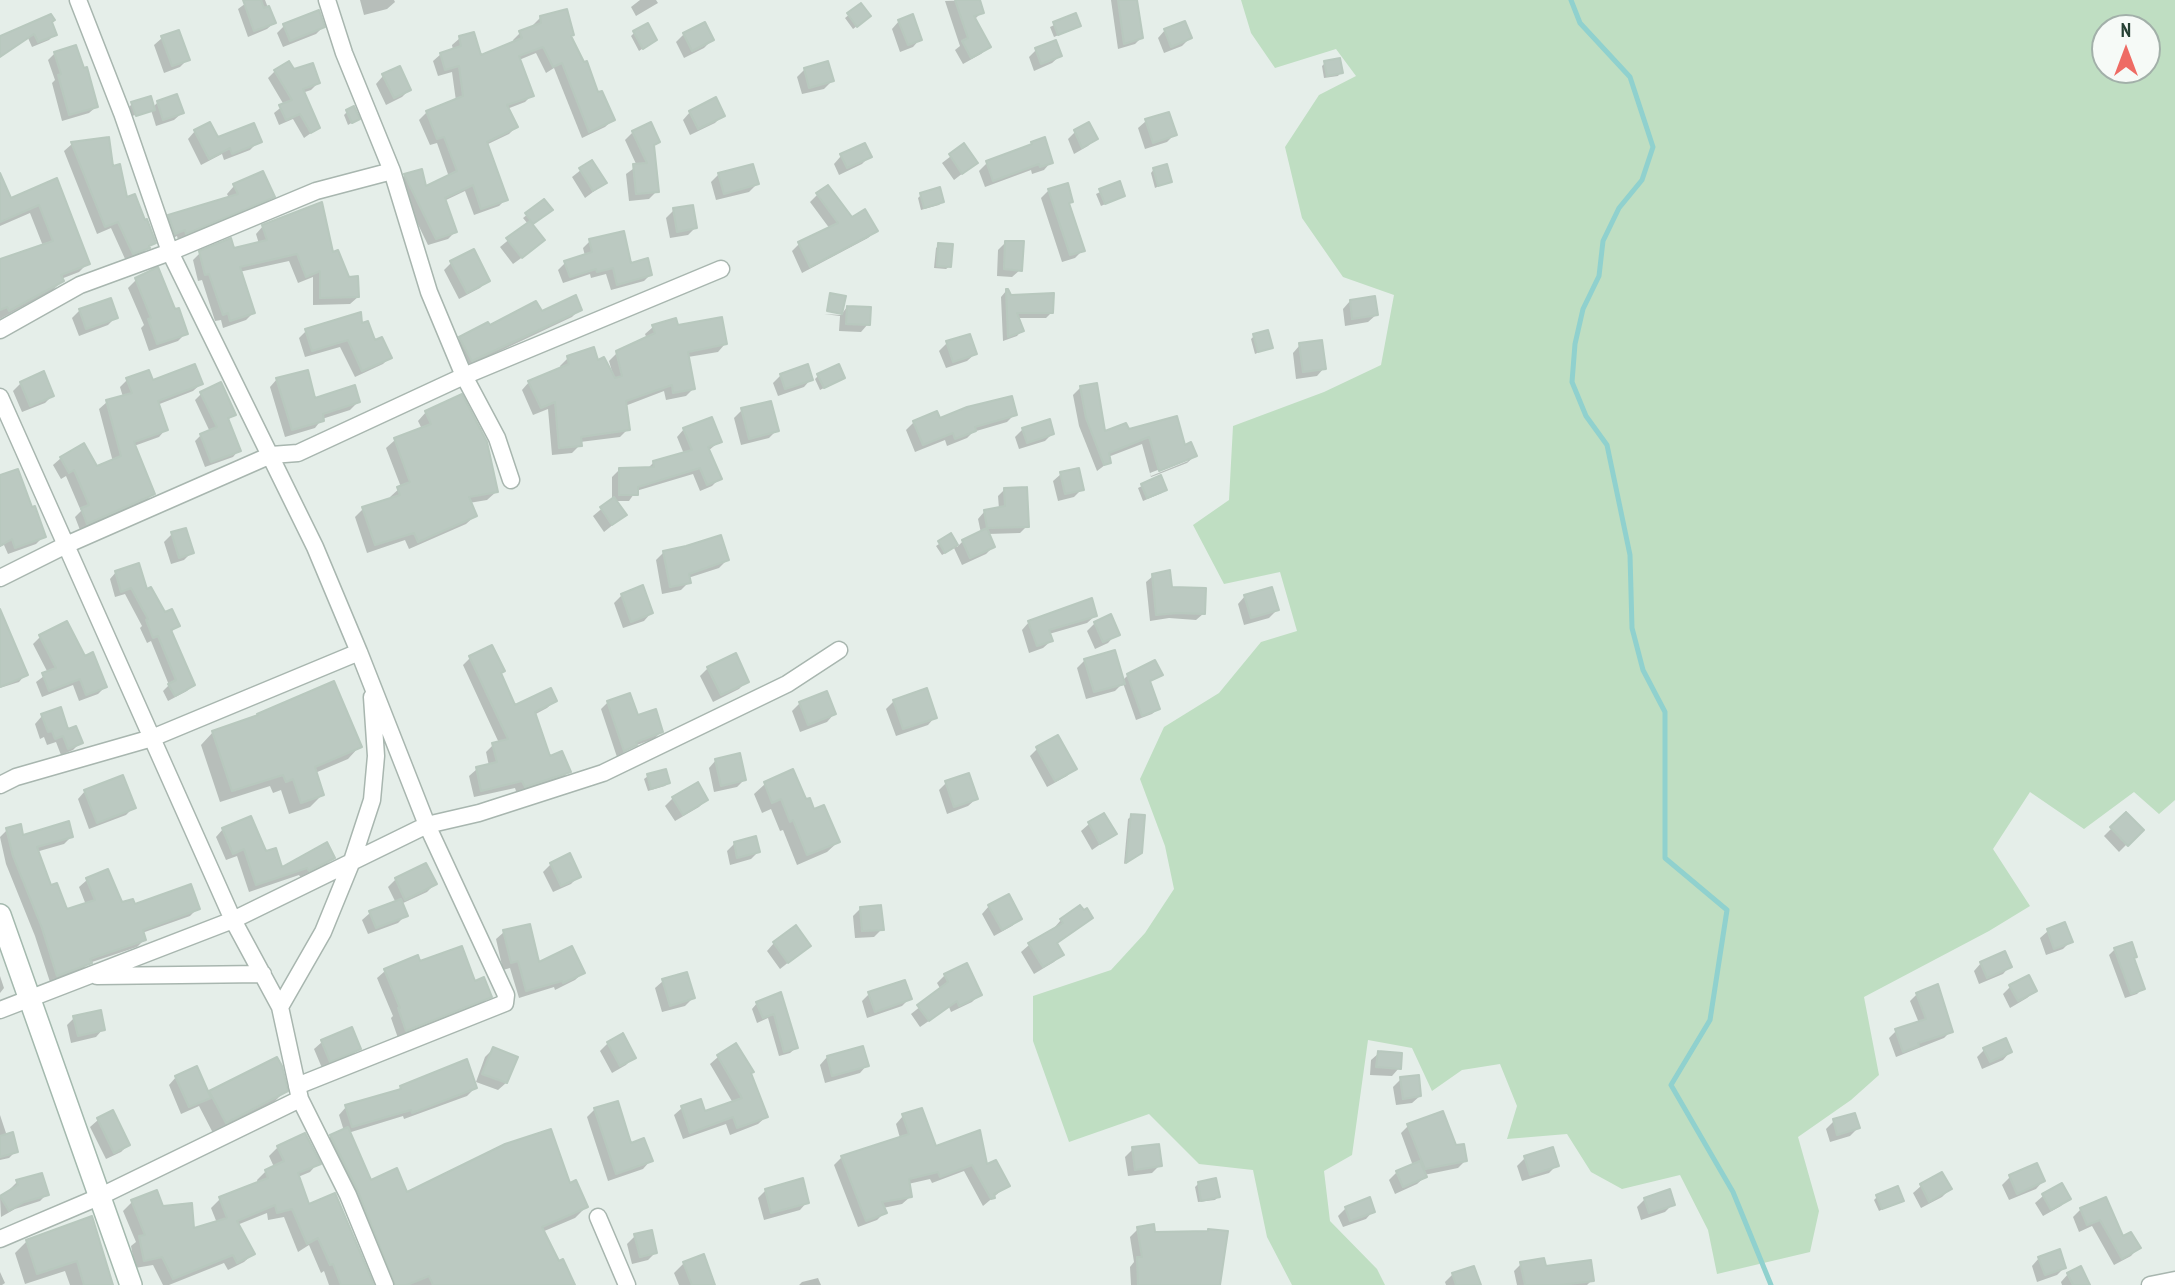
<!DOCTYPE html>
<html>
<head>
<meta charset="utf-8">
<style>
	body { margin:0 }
	#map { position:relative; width:2175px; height:1285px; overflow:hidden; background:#e5eee9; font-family:"PT Sans Narrow",sans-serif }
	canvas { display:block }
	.north { position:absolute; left:2091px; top:14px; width:70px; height:70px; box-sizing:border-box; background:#f6faf7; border:2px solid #a2b0a9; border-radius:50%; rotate:0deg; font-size:19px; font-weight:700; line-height:28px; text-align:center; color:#254033 }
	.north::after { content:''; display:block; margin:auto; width:24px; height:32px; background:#ee6b64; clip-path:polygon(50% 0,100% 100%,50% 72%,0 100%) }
</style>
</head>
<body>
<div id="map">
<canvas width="2175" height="1285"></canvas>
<div class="north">N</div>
</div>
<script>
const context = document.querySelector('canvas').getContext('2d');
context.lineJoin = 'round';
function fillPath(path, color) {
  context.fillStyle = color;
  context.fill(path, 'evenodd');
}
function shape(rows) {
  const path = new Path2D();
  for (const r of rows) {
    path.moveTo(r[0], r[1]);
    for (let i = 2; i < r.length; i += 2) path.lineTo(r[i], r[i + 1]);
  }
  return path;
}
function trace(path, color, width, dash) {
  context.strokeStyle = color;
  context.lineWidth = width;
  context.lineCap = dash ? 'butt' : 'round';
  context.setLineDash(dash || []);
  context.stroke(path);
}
const green = shape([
	[1241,0,2175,0,2175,800,2159,814,2134,792,2084,829,2030,792,1993,849,2030,906,1989,931,1864,997,1879,1075,1851,1100,1798,1137,1819,1211,1810,1252,1717,1274,1708,1230,1680,1175,1622,1189,1591,1172,1567,1134,1507,1139,1517,1106,1500,1064,1462,1070,1432,1091,1412,1048,1368,1040,1352,1155,1324,1171,1330,1221,1377,1269,1385,1285,1292,1285,1267,1237,1253,1170,1199,1164,1149,1114,1069,1142,1033,1041,1033,996,1111,970,1145,933,1174,889,1165,846,1140,779,1164,727,1219,693,1261,642,1297,631,1280,572,1224,584,1193,525,1229,500,1233,426,1324,392,1381,365,1394,295,1343,277,1302,218,1285,147,1319,95,1356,76,1336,49,1275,68,1251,33],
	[2147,28,2147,70,2105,70,2105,28]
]);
const shadow = shape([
	[250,0,265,0,274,23,267,29,248,37,238,9],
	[360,0,394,0,395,2,387,9,364,15],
	[640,0,656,0,658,3,636,16,631,7],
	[978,0,982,12,974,20,989,47,981,54,963,64,955,50,960,46,945,1],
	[1111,0,1136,0,1141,38,1135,44,1118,49],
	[861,5,866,19,853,29,845,18],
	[318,12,323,27,316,34,283,47,277,33,284,26],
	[1075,15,1079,26,1054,37,1050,27],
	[541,17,569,37,597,95,613,120,605,127,582,138,554,68,546,73,536,53,519,60,532,95,525,102,507,109,516,127,509,134,486,145,506,199,499,206,474,215,465,191,444,201,455,232,448,239,428,245,398,183,405,175,425,188,449,177,437,143,430,145,419,120,427,112,456,101,452,72,438,76,433,61,441,54,453,50,452,45,460,38,480,58,514,43,513,40,520,33,534,27,533,25],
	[899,21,920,39,913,47,900,52,892,29],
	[50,23,55,34,49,40,32,47,28,38,0,57,0,38],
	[1165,30,1190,38,1182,46,1164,53,1158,38],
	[634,33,655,40,639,51,631,36],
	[684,34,712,40,704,48,684,58,676,42],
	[162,38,188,59,180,67,164,73,154,45],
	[1036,50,1060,56,1052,63,1034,71,1029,57],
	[55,53,96,107,89,113,62,121,52,83,55,80,48,60],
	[1325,63,1341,72,1338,76,1324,78,1322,66],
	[805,69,832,81,824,89,802,94,797,77],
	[275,71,293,71,318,83,311,90,302,93,318,128,304,138,293,119,279,125,274,113,284,105,268,78],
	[383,76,409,90,402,97,386,105,376,84],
	[158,102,182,113,174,120,156,126,151,110,132,116,129,107,132,104,153,107],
	[347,112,358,119,348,125,344,115],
	[690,112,723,115,715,123,690,135,683,120],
	[1146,121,1175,134,1167,142,1145,149,1138,128],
	[650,124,658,142,653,147,657,191,649,199,629,201,626,174,637,166,625,140,633,132],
	[195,131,217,140,258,142,250,150,224,160,222,154,201,165,188,139],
	[1075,132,1096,138,1088,146,1074,154,1068,139],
	[1032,143,1051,162,1044,170,1032,174,1031,170,985,187,979,171,987,163,1027,148],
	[72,144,112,168,126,200,154,242,141,255,126,261,111,228,97,234,64,151],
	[964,146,976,163,954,180,942,163],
	[841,156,870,156,862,164,839,175,834,164],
	[591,162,605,183,585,198,572,177],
	[1154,169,1170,181,1155,188,1151,173],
	[719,174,757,184,749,192,716,200,711,182],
	[0,177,10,200,56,181,88,263,79,272,61,279,62,281,53,290,0,319,0,262,43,246,30,213,0,226],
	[1119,183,1123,196,1101,206,1096,194],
	[234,186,273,196,265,204,178,240,177,236,167,241,162,224,169,217,229,198,227,194],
	[1049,190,1068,204,1083,250,1075,258,1062,262,1041,198],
	[817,195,851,219,876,231,868,238,802,273,792,251,799,244,830,229,810,202],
	[921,195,942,202,939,205,921,210,918,198],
	[544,201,547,213,531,225,535,248,513,264,500,247,528,224,523,218],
	[674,210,695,228,688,235,670,238,666,218],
	[263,226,332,254,358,297,350,304,313,305,313,277,298,283,289,261,239,272,253,313,246,320,223,328,221,320,215,321,202,280,198,281,193,260,200,253,233,250,259,244,256,234],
	[590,241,630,265,650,275,644,281,611,290,606,274,591,278,590,274,563,283,558,270,565,263,585,256,583,248],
	[1006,242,1020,270,1012,277,997,276,998,250],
	[939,245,950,266,946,269,934,268,936,248],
	[451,263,488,280,480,288,459,299,444,270],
	[136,280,174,312,186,333,178,341,149,351,141,328,144,325,128,288],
	[1006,291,1010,297,1051,313,1046,318,1017,318,1022,330,1017,336,1003,341,1001,297],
	[1350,301,1376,315,1368,322,1345,326,1343,309],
	[847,307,868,324,861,332,839,331,840,316,824,314,841,315],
	[580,309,572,317,464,368,453,346,460,339,489,328,541,314],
	[80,310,116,317,108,325,79,336,72,318],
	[653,327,677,327,725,344,718,352,688,357,694,388,686,396,666,400,664,391,625,406,628,429,620,437,580,442,580,445,572,453,552,455,548,409,533,415,522,390,529,382,561,369,560,366,568,358,597,362,613,375,609,361,617,353,647,339,645,334],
	[306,331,374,342,390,357,383,364,355,377,340,347,305,357,299,338],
	[1254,336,1271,347,1255,354,1251,339],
	[947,343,975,354,967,361,946,368,939,351],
	[1300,345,1324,368,1317,376,1296,379,1293,353],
	[781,375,811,379,804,387,778,396,773,383],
	[818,376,843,378,820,390,815,379],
	[277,379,314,400,358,402,350,410,322,419,315,428,285,437,270,387],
	[127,380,201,384,193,391,157,405,166,429,159,437,134,446,153,494,146,501,80,530,75,517,81,511,66,476,61,479,53,465,61,458,96,469,113,462,99,409,107,402,123,397,120,387],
	[21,383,52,396,45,403,22,412,13,391],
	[220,384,234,414,227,421,239,450,233,457,205,467,195,441,201,435,210,432,195,400,201,394],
	[1081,387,1104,433,1128,432,1176,418,1184,447,1195,456,1187,463,1159,474,1165,490,1162,493,1143,501,1138,488,1160,477,1159,474,1151,477,1142,444,1108,457,1109,462,1097,471,1079,426,1073,395],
	[1188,458,1188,461,1151,476,1150,473],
	[742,410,777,430,769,438,741,445,734,418],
	[426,412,496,492,487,500,469,503,475,516,466,524,409,549,405,540,367,553,355,517,363,509,391,500,390,497,401,487,386,448,395,440,422,429,418,421],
	[1015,414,1007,422,973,432,967,438,947,446,945,440,915,452,906,430,914,422],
	[684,429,720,441,708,451,720,478,712,486,700,491,693,474,636,491,629,501,615,501,625,515,604,532,593,516,612,500,612,477,619,470,647,469,653,463,684,454,677,437],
	[1023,429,1053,433,1045,441,1019,449,1015,437],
	[1061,474,1082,489,1074,497,1058,501,1053,481],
	[0,477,44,536,36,544,8,554,4,545,0,547],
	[1005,489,1027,526,1020,533,988,534,993,547,986,554,962,565,954,548,942,555,936,546,951,536,957,547,963,541,981,533,978,519,984,512,999,509,998,496],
	[172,534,192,552,184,560,171,564,164,542],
	[664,552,727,560,719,568,688,578,689,582,681,590,662,594,656,560],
	[116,572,146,592,178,626,170,633,193,685,187,691,168,701,163,691,169,685,151,641,147,643,140,628,142,626,125,594,115,597,110,579],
	[1153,576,1171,588,1203,614,1196,620,1169,618,1150,621,1146,582],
	[643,590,651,613,644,621,623,628,614,603,621,596],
	[1245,596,1277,610,1269,618,1244,625,1238,604],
	[0,612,26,674,19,682,0,688],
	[1095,616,1087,623,1049,634,1051,641,1043,648,1029,653,1022,630,1029,622],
	[1095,623,1115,635,1108,643,1095,649,1087,631],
	[40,637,84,658,105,687,98,694,79,701,73,685,42,697,36,682,48,673,33,644],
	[470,658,515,707,555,701,547,708,534,715,549,758,569,772,561,779,517,794,515,788,474,797,469,776,477,769,489,766,486,752,493,745,499,743,463,665],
	[1085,660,1122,681,1128,675,1160,674,1149,683,1158,709,1152,714,1136,720,1123,683,1115,691,1086,699,1077,668],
	[708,668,747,681,739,689,713,702,700,676],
	[894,701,935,717,928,725,896,736,886,709],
	[608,702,637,717,661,732,654,739,634,746,617,757,601,709],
	[800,703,834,714,827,722,800,732,792,711],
	[42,716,67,731,81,742,73,750,61,755,56,742,47,745,44,737,40,739,35,724],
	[213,732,360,746,348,759,315,773,322,795,310,807,289,814,281,790,273,793,270,786,220,802,201,745],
	[1037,749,1075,768,1067,776,1047,787,1030,756],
	[716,760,744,780,737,787,714,792,709,768],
	[792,772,805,801,838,842,827,852,797,865,783,830,780,831,771,809,762,813,754,794,765,784],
	[648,776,668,783,665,786,648,791,644,779],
	[946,783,976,799,968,806,947,814,939,790],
	[85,791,134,807,126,815,89,829,78,799],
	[673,798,706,800,699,807,675,821,665,806],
	[2126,814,2141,830,2119,852,2104,836],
	[1132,816,1136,856,1124,864,1128,819],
	[1089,824,1115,834,1092,850,1081,831],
	[223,829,265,853,281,869,333,858,326,865,301,878,299,875,249,892,237,856,226,860,216,837],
	[7,830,22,837,71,837,64,844,36,852,50,888,66,911,86,905,79,887,87,880,121,904,198,908,190,916,142,933,144,940,137,947,89,963,82,970,50,982,35,936,6,864,0,837],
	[734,844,758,852,751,859,730,865,727,851],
	[551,864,579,876,571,884,553,892,543,872],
	[396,879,435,884,427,892,401,904,406,915,398,923,368,934,362,920,370,913,396,903,388,887],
	[989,906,1020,919,1012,926,994,936,982,914],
	[861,908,882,929,874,937,855,938,853,916],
	[1091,917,1055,944,1062,954,1054,962,1034,974,1021,952,1029,945,1055,929,1054,928,1061,920],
	[2048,931,2071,941,2063,949,2046,955,2040,938],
	[504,932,538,964,583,973,575,980,555,990,554,987,519,998,510,968,503,970,496,939],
	[774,943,809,946,780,969,767,951],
	[2115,949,2143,988,2137,994,2125,998,2109,955],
	[419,963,474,983,490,996,482,1004,398,1038,391,1018,393,1016,377,978,385,971],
	[1981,963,2010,966,2003,974,1979,984,1974,971],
	[945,975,980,994,972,1002,951,1012,949,1007,920,1027,911,1014,941,990,937,983],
	[0,976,4,988,0,993],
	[663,981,693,998,685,1006,662,1012,655,988],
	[2010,987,2035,991,2027,998,2010,1008,2003,994],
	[869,994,910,998,902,1006,867,1018,862,1001],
	[1917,994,1951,1031,1944,1038,1896,1057,1889,1038,1896,1031,1919,1023,1910,1001],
	[780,995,796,1048,790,1053,779,1056,768,1018,757,1023,752,1009,757,1003],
	[74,1018,103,1029,96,1037,71,1043,67,1025],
	[322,1042,359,1049,351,1056,322,1068,314,1049],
	[608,1043,634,1057,626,1065,612,1073,600,1051],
	[736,1046,766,1117,758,1124,730,1135,726,1124,683,1139,674,1115,682,1108,704,1113,733,1103,710,1064,718,1057],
	[493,1049,515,1058,506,1083,498,1090,476,1082,485,1057],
	[1984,1050,2010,1052,2003,1060,1982,1069,1977,1057],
	[1379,1053,1399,1068,1392,1076,1370,1075,1371,1060],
	[827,1057,867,1065,860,1073,825,1083,820,1065],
	[176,1077,208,1095,210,1092,286,1090,273,1103,213,1133,199,1106,181,1114,169,1085],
	[1401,1079,1420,1096,1412,1103,1396,1105,1393,1087],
	[401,1087,475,1088,467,1096,404,1119,403,1116,348,1133,370,1182,406,1194,569,1185,586,1207,575,1218,542,1232,558,1263,573,1285,382,1285,320,1147,331,1136,344,1131,339,1115,346,1107,396,1092],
	[595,1109,630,1145,650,1161,643,1169,608,1181,587,1117],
	[112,1113,128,1145,121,1152,106,1159,90,1127,98,1120],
	[0,1115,7,1136,16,1151,9,1158,0,1160],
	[903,1116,935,1148,986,1167,1008,1185,983,1206,964,1171,932,1183,930,1179,908,1184,910,1197,902,1204,883,1208,884,1213,877,1220,858,1227,834,1165,842,1157,900,1138,896,1124],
	[1834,1121,1858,1128,1850,1136,1830,1142,1826,1129],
	[1408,1126,1455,1147,1466,1160,1458,1168,1424,1175,1425,1177,1417,1184,1395,1194,1389,1180,1397,1172,1413,1166,1401,1133],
	[278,1147,318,1163,310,1172,298,1177,308,1207,372,1285,329,1285,324,1271,321,1273,309,1245,298,1252,284,1217,268,1220,267,1213,237,1225,253,1254,244,1262,228,1270,224,1263,169,1285,163,1285,153,1265,135,1268,131,1246,136,1242,123,1211,132,1202,162,1208,193,1230,217,1223,211,1208,220,1199,258,1183,257,1180,266,1171,274,1167,269,1156],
	[1133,1149,1160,1165,1152,1173,1128,1176,1125,1157],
	[1525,1158,1557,1165,1549,1173,1522,1181,1517,1166],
	[1942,1174,1950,1189,1942,1197,1921,1208,1913,1193,1921,1186],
	[2010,1177,2043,1181,2036,1189,2009,1200,2002,1185],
	[17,1182,47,1194,40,1201,15,1209,1,1217,0,1198,11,1191,10,1189],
	[1198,1184,1218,1197,1215,1200,1198,1202,1195,1187],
	[766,1190,807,1202,800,1210,764,1220,758,1198],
	[2043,1196,2069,1198,2061,1206,2043,1216,2035,1203],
	[1877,1197,1902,1200,1879,1211,1874,1200],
	[1645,1199,1673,1204,1665,1212,1641,1220,1637,1207],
	[2105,1199,2123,1239,2138,1248,2131,1256,2114,1265,2092,1226,2079,1232,2073,1217,2081,1209],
	[1346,1208,1373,1211,1366,1219,1343,1227,1338,1216],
	[91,1219,111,1285,70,1285,65,1271,25,1284,15,1253,27,1241],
	[1138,1229,1154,1233,1219,1285,1131,1285,1130,1267,1134,1262,1130,1237],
	[635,1236,655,1253,648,1260,632,1264,627,1244],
	[2039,1258,2064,1268,2057,1275,2037,1282,2032,1266],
	[684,1263,712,1285,679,1285,674,1273],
	[1521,1264,1544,1268,1592,1280,1587,1285,1517,1285,1514,1271],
	[0,1272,5,1283,2,1285,0,1285],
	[1453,1274,1479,1285,1446,1285,1445,1282],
	[2068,1274,2088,1285,2062,1285,2061,1282],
	[818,1278,821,1285,799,1285,802,1282]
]);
const stream = shape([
	[1571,0,1580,23,1630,77,1653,147,1642,180,1619,208,1603,241,1599,276,1583,309,1575,344,1572,382,1586,416,1607,445,1630,555,1632,628,1643,670,1665,712,1665,858,1727,910,1710,1020,1671,1085,1733,1192,1771,1285]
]);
const building = shape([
	[243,0,261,0,264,8,269,6,276,23,254,31,243,0],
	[955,0,980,0,984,13,974,16,991,47,971,58,962,41,968,38,955,0],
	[1118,0,1137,0,1143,38,1124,44,1118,0],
	[861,3,871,16,857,27,847,13,861,3],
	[567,9,574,35,571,36,584,62,587,61,598,92,602,91,615,120,589,132,562,63,553,67,543,47,519,56,534,96,507,105,518,127,487,142,508,200,481,209,473,185,445,198,457,232,436,239,404,174,422,169,426,186,457,171,444,137,437,139,426,111,463,96,459,66,445,70,440,53,461,46,459,36,474,32,481,55,522,38,519,31,541,23,540,16,567,9],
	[319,10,325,27,290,41,283,24,319,10],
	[1076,13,1081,26,1058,35,1053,22,1076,13],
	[51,14,55,20,52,22,57,35,38,42,34,34,0,57,0,36,51,14],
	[913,14,922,40,908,45,898,20,913,14],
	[1185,21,1192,38,1171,47,1164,29,1185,21],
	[705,22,714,40,692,51,683,33,705,22],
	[648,23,657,40,643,49,633,31,648,23],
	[179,30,190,60,172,66,161,36,179,30],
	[1056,40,1062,56,1041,64,1035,48,1056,40],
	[76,45,84,68,87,67,98,107,69,115,58,75,61,74,54,52,76,45],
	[1340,58,1343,73,1327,76,1324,61,1340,58],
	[289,61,294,69,313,63,320,83,303,89,320,128,311,133,300,114,286,120,279,105,292,100,274,70,289,61],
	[828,61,834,81,809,88,804,68,828,61],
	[400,66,411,90,394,98,382,74,400,66],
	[177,94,184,113,163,120,157,101,177,94],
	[151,96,155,110,136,116,131,102,151,96],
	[716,97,725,116,698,129,689,111,716,97],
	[354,106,360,119,352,123,346,110,354,106],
	[1169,112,1177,135,1153,143,1145,119,1169,112],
	[210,122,218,137,254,123,262,142,232,154,230,148,209,159,194,130,210,122],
	[651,122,660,142,654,145,659,192,636,194,633,164,647,163,632,131,651,122],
	[1089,122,1098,139,1082,148,1074,130,1089,122],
	[109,137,113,166,120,164,127,197,135,194,145,220,147,219,156,243,149,246,150,248,133,254,118,222,105,227,71,142,109,137],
	[1045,137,1053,163,1040,167,1039,164,993,181,986,161,1032,144,1031,142,1045,137],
	[865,143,872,157,847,168,840,154,865,143],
	[964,143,978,163,962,174,949,154,964,143],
	[592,160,607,183,593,191,579,168,592,160],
	[753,164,759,184,724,194,718,173,753,164],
	[1167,164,1172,182,1158,186,1153,168,1167,164],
	[263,171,275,197,186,234,185,230,175,234,168,215,238,194,233,184,263,171],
	[0,173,11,198,57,178,90,264,61,275,64,281,9,311,7,307,0,310,0,259,53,241,39,205,0,222,0,173],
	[1120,181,1125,196,1105,204,1099,189,1120,181],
	[1068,183,1073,202,1069,203,1085,251,1070,255,1048,189,1068,183],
	[828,185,852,217,865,209,878,231,810,267,798,242,838,223,816,193,828,185],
	[940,187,944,202,924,208,920,193,940,187],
	[544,199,553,210,533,224,525,213,544,199],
	[322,202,333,252,338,250,349,277,358,276,359,297,320,298,320,271,306,277,297,254,240,267,255,313,230,321,228,313,223,315,209,274,205,275,199,251,231,238,234,248,267,240,262,225,322,202],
	[693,205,697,228,677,232,673,208,693,205],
	[530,221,545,240,522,258,506,238,530,221],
	[624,231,631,263,648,258,652,275,617,285,613,268,597,272,596,269,570,277,564,261,592,252,589,239,624,231],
	[1005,241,1024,241,1022,271,1004,269,1005,241],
	[938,243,953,244,951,267,937,266,938,243],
	[474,249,490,281,467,293,450,261,474,249],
	[158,267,175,309,179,308,188,334,157,344,148,319,151,318,135,278,158,267],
	[1006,289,1008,289,1011,295,1054,293,1053,313,1017,313,1024,331,1008,337,1006,289],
	[830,293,846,296,842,314,827,311,830,293],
	[576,295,582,310,472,361,459,337,488,322,490,325,536,301,542,311,576,295],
	[1375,296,1378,315,1352,319,1350,300,1375,296],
	[111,298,118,318,86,329,79,309,111,298],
	[847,306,871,307,870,325,846,324,847,306],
	[361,312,362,323,368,321,375,340,382,337,392,358,362,371,348,340,312,351,305,329,361,312],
	[722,317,727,344,688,352,695,389,673,393,672,385,626,401,630,430,581,437,582,446,559,448,555,402,541,408,528,381,569,364,567,356,594,347,598,360,604,357,615,378,622,376,616,351,655,333,652,325,676,318,678,325,722,317],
	[1268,330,1273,348,1258,352,1253,334,1268,330],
	[970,334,977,354,953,362,946,341,970,334],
	[1322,340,1326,369,1303,372,1299,343,1322,340],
	[195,364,203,384,158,401,168,430,134,442,155,494,87,524,81,508,89,505,74,470,69,473,60,457,84,443,97,466,121,456,106,400,132,393,126,378,149,370,153,380,195,364],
	[808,364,813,380,785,389,780,374,808,364],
	[839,364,845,378,824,388,817,374,839,364],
	[308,370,315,398,355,385,360,402,323,414,324,421,292,430,276,378,308,370],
	[44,371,54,396,30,406,20,382,44,371],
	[221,382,236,415,228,418,241,451,211,462,200,434,217,427,200,392,221,382],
	[1097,383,1105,431,1126,423,1129,429,1177,416,1185,445,1191,442,1197,456,1159,471,1149,437,1109,453,1111,463,1104,465,1086,418,1080,386,1097,383],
	[462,394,487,442,498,492,469,497,477,516,418,542,414,533,375,545,362,507,400,495,397,487,410,482,394,438,431,424,425,411,462,394],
	[1012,396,1017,415,975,427,976,431,955,439,953,433,923,445,913,421,937,411,940,418,967,407,1012,396],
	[771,401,779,431,749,439,741,408,771,401],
	[712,417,722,442,708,447,722,479,707,485,700,468,638,487,638,495,619,495,619,468,654,467,653,461,692,450,683,428,712,417],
	[1050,419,1054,434,1027,443,1022,428,1050,419],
	[1079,468,1084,490,1065,494,1060,472,1079,468],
	[18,469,32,507,35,506,46,537,15,548,12,539,0,546,0,475,18,469],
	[1161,475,1167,490,1147,498,1141,484,1161,475],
	[1027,487,1029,527,987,528,984,510,1005,506,1004,488,1027,487],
	[614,497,627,515,612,525,600,507,614,497],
	[186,528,194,553,179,558,171,532,186,528],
	[987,528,995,547,970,558,962,540,987,528],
	[951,533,958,545,945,553,938,541,951,533],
	[721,535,729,560,689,574,691,583,670,587,663,551,686,546,721,535],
	[139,563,147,589,151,587,165,612,172,609,180,626,171,630,195,685,175,696,168,684,176,680,158,636,153,638,146,620,148,619,131,588,121,592,115,571,139,563],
	[1170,570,1172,587,1206,588,1205,614,1177,613,1156,615,1152,574,1170,570],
	[643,585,653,613,631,622,621,594,643,585],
	[1272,587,1279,610,1251,618,1244,595,1272,587],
	[1092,598,1097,616,1049,630,1053,641,1037,646,1028,621,1092,598],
	[0,609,28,675,0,687,0,609],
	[1111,614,1120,635,1103,642,1094,622,1111,614],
	[67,621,85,656,93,652,107,687,86,695,80,679,49,691,42,673,56,668,39,635,67,621],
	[492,645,505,671,501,673,515,705,551,688,557,701,535,712,550,756,562,751,571,772,525,787,522,781,481,791,476,767,497,762,492,743,508,739,469,656,492,645],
	[1115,650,1125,684,1094,692,1084,659,1115,650],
	[736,653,749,682,721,695,707,667,736,653],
	[1155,660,1163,675,1150,681,1160,709,1142,716,1127,674,1155,660],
	[334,681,362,747,315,767,324,795,301,803,293,779,286,782,283,775,232,791,212,731,258,715,257,714,334,681],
	[927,688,937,718,903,729,893,700,927,688],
	[827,691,836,714,808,725,799,702,827,691],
	[630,693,638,715,656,709,663,732,636,742,637,745,624,751,607,701,630,693],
	[61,707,68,729,76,726,83,743,68,749,63,736,55,739,52,731,48,732,41,714,61,707],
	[1058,735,1077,769,1055,781,1036,747,1058,735],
	[740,753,746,780,721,786,715,759,740,753],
	[666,769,670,783,651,789,647,774,666,769],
	[793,769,806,799,810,798,814,809,824,805,840,842,807,855,793,820,790,822,781,799,772,803,764,782,793,769],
	[969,773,978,799,954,807,945,781,969,773],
	[123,775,136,808,97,823,84,790,123,775],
	[698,782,708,800,683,815,672,797,698,782],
	[2126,812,2144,830,2128,846,2110,827,2126,812],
	[1104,813,1117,834,1100,844,1088,822,1104,813],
	[1131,814,1145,815,1142,853,1126,863,1131,814],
	[251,816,266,851,276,848,282,867,327,842,335,858,309,871,307,868,256,885,244,849,233,854,222,828,251,816],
	[69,821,73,837,37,847,51,885,57,883,67,909,95,900,86,878,108,869,122,902,133,899,135,904,191,884,200,909,143,930,146,940,90,959,92,963,57,976,42,928,13,856,6,828,21,824,23,835,69,821],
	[756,836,760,852,737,858,734,842,756,836],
	[570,853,581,877,561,886,550,863,570,853],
	[426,863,437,884,405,900,395,878,426,863],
	[1009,894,1022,919,1002,930,988,905,1009,894],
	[401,899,408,916,376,928,369,911,401,899],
	[881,905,884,930,862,931,860,907,881,905],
	[1080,905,1084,910,1087,908,1093,918,1057,943,1064,955,1043,967,1028,943,1063,923,1060,919,1080,905],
	[2065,922,2073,942,2054,949,2047,929,2065,922],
	[530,924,539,962,572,946,585,973,563,983,562,981,526,991,518,961,511,963,503,930,530,924],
	[796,925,811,946,788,963,773,942,796,925],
	[2132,942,2137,957,2134,958,2145,989,2131,994,2114,948,2132,942],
	[462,946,475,981,484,977,492,997,406,1031,398,1008,400,1008,384,969,418,955,420,961,462,946],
	[2005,951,2012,967,1987,978,1980,962,2005,951],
	[967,963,982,995,959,1006,957,1001,929,1021,917,1005,948,982,944,974,967,963],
	[687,972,695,998,670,1006,662,979,687,972],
	[2029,975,2037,991,2018,1001,2009,985,2029,975],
	[905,980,912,999,875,1012,868,992,905,980],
	[1938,984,1953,1032,1918,1043,1919,1046,1903,1052,1895,1029,1926,1019,1916,993,1938,984],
	[781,992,798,1048,784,1052,774,1014,763,1018,756,1002,781,992],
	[101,1010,105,1030,78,1036,73,1016,101,1010],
	[352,1027,361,1049,330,1062,321,1040,352,1027],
	[623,1033,636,1058,620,1066,607,1042,623,1033],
	[2006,1038,2012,1052,1990,1062,1983,1048,2006,1038],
	[736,1043,754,1072,751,1073,768,1117,737,1128,733,1117,690,1133,681,1106,701,1099,705,1111,742,1098,717,1055,736,1043],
	[863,1046,869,1066,832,1076,827,1056,863,1046],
	[493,1047,518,1057,507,1083,482,1074,493,1047],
	[1378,1051,1402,1053,1401,1069,1376,1067,1378,1051],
	[277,1057,282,1066,288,1091,226,1123,209,1091,277,1057],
	[467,1059,477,1088,412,1113,411,1110,352,1127,345,1105,401,1089,400,1086,467,1059],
	[197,1066,211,1098,189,1107,175,1076,197,1066],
	[1419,1075,1421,1096,1403,1099,1400,1077,1419,1075],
	[618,1101,631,1143,644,1138,653,1161,616,1174,594,1108,618,1101],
	[922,1108,936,1146,980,1130,987,1164,996,1160,1010,1186,994,1194,995,1198,991,1199,972,1165,940,1177,938,1172,909,1179,912,1197,882,1202,887,1213,866,1221,841,1156,909,1134,902,1114,922,1108],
	[113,1110,130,1145,114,1153,97,1118,113,1110],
	[1443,1111,1456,1145,1464,1144,1467,1161,1425,1169,1407,1124,1443,1111],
	[1855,1113,1860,1128,1837,1135,1833,1119,1855,1113],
	[348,1127,371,1180,397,1168,407,1192,505,1144,551,1129,570,1183,576,1180,588,1207,542,1227,559,1261,563,1259,575,1285,433,1285,429,1276,407,1285,395,1285,358,1191,330,1135,348,1127],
	[13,1132,18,1152,0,1157,0,1136,13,1132],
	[305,1133,321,1164,298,1173,309,1204,335,1193,374,1285,341,1285,333,1264,330,1265,318,1238,307,1244,292,1209,277,1213,275,1205,237,1221,255,1254,237,1263,233,1255,173,1279,162,1257,144,1261,139,1236,145,1235,131,1200,157,1190,163,1206,192,1203,194,1228,227,1218,219,1197,268,1178,265,1170,284,1161,277,1146,305,1133],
	[1159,1144,1162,1166,1135,1170,1132,1147,1159,1144],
	[1553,1147,1559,1166,1530,1175,1524,1156,1553,1147],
	[1420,1161,1427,1177,1403,1187,1396,1171,1420,1161],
	[2037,1163,2045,1181,2017,1194,2009,1175,2037,1163],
	[1942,1172,1952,1189,1929,1202,1920,1184,1942,1172],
	[42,1173,49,1195,24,1202,9,1211,0,1196,18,1185,16,1180,42,1173],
	[803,1178,809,1203,771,1213,765,1189,803,1178],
	[1216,1178,1220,1197,1201,1201,1198,1182,1216,1178],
	[2062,1183,2071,1199,2051,1210,2042,1194,2062,1183],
	[1898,1186,1904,1201,1882,1209,1876,1195,1898,1186],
	[1670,1189,1675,1205,1649,1213,1644,1198,1670,1189],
	[1370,1197,1375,1212,1350,1221,1345,1207,1370,1197],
	[2106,1197,2123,1236,2131,1232,2141,1248,2122,1259,2100,1220,2087,1225,2080,1208,2106,1197],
	[92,1216,113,1285,84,1285,77,1261,37,1274,26,1240,92,1216],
	[1154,1224,1155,1232,1208,1231,1208,1229,1228,1231,1220,1285,1138,1285,1137,1257,1142,1257,1137,1227,1154,1224],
	[652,1230,657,1253,640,1257,634,1234,652,1230],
	[2060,1249,2066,1268,2045,1275,2038,1257,2060,1249],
	[704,1254,715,1285,692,1285,683,1262,704,1254],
	[1544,1258,1546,1266,1591,1260,1594,1281,1560,1285,1525,1285,1520,1262,1544,1258],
	[1474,1266,1481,1285,1456,1285,1452,1273,1474,1266],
	[2081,1266,2090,1285,2073,1285,2067,1273,2081,1266]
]);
const street = shape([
	[78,0,122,113,170,252,315,547,359,652,427,825,506,995,505,1003,297,1086],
	[327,0,344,53,392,171,429,292,464,376,497,438,511,480],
	[0,330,80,285,170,252,316,191,392,171],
	[0,397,233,920,280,1007,300,1099,348,1195,385,1285],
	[0,578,66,545,271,455,298,453,464,376,721,269],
	[0,785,16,777,152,738,359,652],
	[97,976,263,974],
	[280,1007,323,932,352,861,372,800,376,756,372,697],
	[0,1010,233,920,427,825,479,813,603,773,787,684,839,650],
	[598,1217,627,1285],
	[0,1239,101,1196,300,1099],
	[2150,1285,2175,1280]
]);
const secondary = shape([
	[0,915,131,1285]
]);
fillPath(green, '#bfdec2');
fillPath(shadow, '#0003');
trace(stream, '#90d1ce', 5);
fillPath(building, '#bbc9c1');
trace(building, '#b8c8be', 2);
trace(street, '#a8b6af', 19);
trace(secondary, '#a4b9ae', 24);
trace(street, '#fff', 16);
trace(secondary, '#fff', 21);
</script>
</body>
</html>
